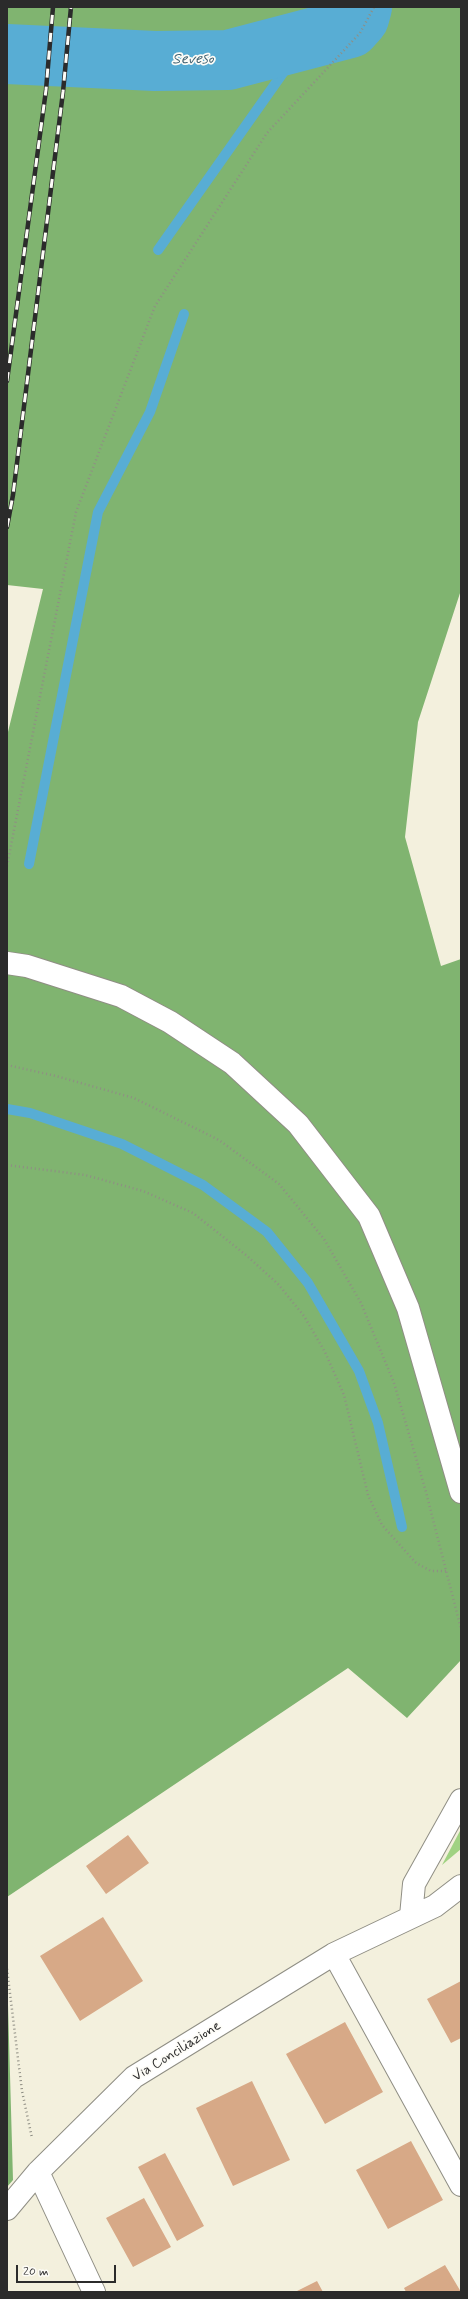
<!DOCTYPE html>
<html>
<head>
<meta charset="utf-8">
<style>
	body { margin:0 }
	#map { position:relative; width:468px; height:2299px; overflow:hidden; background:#f3f0dd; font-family:Mynerve,sans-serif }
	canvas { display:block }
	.frame { position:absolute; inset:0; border:8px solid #2b2b2b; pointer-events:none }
	.scale { position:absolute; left:16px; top:2265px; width:100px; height:18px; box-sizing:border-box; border:2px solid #2b2b2b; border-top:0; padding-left:5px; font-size:12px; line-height:14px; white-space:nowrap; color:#2b2b2b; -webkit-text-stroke:3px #fdfcf7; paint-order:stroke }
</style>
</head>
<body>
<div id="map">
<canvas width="468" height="2299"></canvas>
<div class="frame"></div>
<div class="scale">20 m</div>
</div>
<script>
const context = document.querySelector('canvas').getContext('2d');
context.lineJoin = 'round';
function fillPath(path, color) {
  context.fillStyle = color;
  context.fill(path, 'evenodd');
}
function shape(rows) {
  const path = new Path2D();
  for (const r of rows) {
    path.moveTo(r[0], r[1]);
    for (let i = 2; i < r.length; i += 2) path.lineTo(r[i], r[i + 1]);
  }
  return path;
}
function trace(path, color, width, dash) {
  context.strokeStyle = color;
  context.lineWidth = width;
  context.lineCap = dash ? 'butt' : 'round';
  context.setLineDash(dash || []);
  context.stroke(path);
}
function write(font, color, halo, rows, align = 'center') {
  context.font = font + ' Mynerve,sans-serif';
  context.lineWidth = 3.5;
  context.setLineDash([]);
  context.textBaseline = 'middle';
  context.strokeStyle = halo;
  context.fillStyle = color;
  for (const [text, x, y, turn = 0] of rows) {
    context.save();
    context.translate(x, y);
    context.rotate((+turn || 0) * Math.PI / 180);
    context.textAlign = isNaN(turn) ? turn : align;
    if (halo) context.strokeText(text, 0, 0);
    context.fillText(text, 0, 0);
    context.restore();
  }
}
const green = shape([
	[461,1829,461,1849,442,1865]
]);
const forest = shape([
	[7,7,461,7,461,590,418,722,405,837,441,966,461,959,461,1660,407,1718,348,1668,7,1897,7,736,43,589,7,585],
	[7,1969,13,2180,7,2187]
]);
const stream = shape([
	[158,250,285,70,294,44],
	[29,864,98,512,150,412,184,314],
	[7,1109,30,1113,122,1144,203,1185,267,1232,308,1283,359,1371,378,1423,402,1527]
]);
const river = shape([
	[7,54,155,61,228,60,350,28,359,18,362,7]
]);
const building = shape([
	[128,1835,149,1863,106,1894,86,1866],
	[103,1917,143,1981,80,2021,40,1956],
	[461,1981,461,2038,451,2043,427,1999],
	[345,2022,383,2092,325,2124,286,2054],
	[252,2081,290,2160,233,2186,196,2108],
	[411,2141,443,2200,388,2229,356,2170],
	[165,2153,204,2226,177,2241,138,2167],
	[144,2198,171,2247,133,2267,106,2218],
	[445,2265,461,2292,406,2292,404,2288],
	[317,2281,323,2292,295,2292]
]);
const path = shape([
	[7,866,76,512,155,306,267,133,360,33,374,7],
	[7,1065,56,1076,134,1098,219,1140,279,1184,324,1239,361,1303,394,1383,426,1492,461,1629],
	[7,1165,85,1175,143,1191,193,1213,246,1255,278,1284,304,1316,325,1352,344,1395,368,1495,382,1525,416,1563,431,1571,446,1571],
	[7,1969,22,2091,32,2138]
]);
const minor = shape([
	[411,1916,414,1884,461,1800],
	[334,1954,461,2185],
	[38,2172,94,2292],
	[7,2209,38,2172,134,2077,334,1954,435,1906,461,1886]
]);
const major = shape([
	[7,963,27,966,121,996,170,1022,232,1063,298,1124,369,1216,408,1308,461,1492]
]);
const rail = shape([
	[7,381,46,90,53,7],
	[7,527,13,495,63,92,71,7]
]);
const streetNames = [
	["Via Conciliazione",177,2052,-32]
];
const waterNames = [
	["Seveso",193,60,-1]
];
fillPath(green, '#a0d282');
fillPath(forest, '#80b470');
trace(stream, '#58add4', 10);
trace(river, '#58add4', 60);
fillPath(building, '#d7a987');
trace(minor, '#8f8e84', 24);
trace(major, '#8f8e84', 24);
trace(path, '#8f8e84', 2.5, [1, 3]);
trace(minor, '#fff', 22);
trace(major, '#fff', 22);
trace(rail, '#2b2b2b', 4.5);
trace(rail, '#fdfcf7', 3, [9]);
write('14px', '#2b2b2b', '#fdfcf7', streetNames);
write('italic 15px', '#3d5f6f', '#fdfcf7', waterNames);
</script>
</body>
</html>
